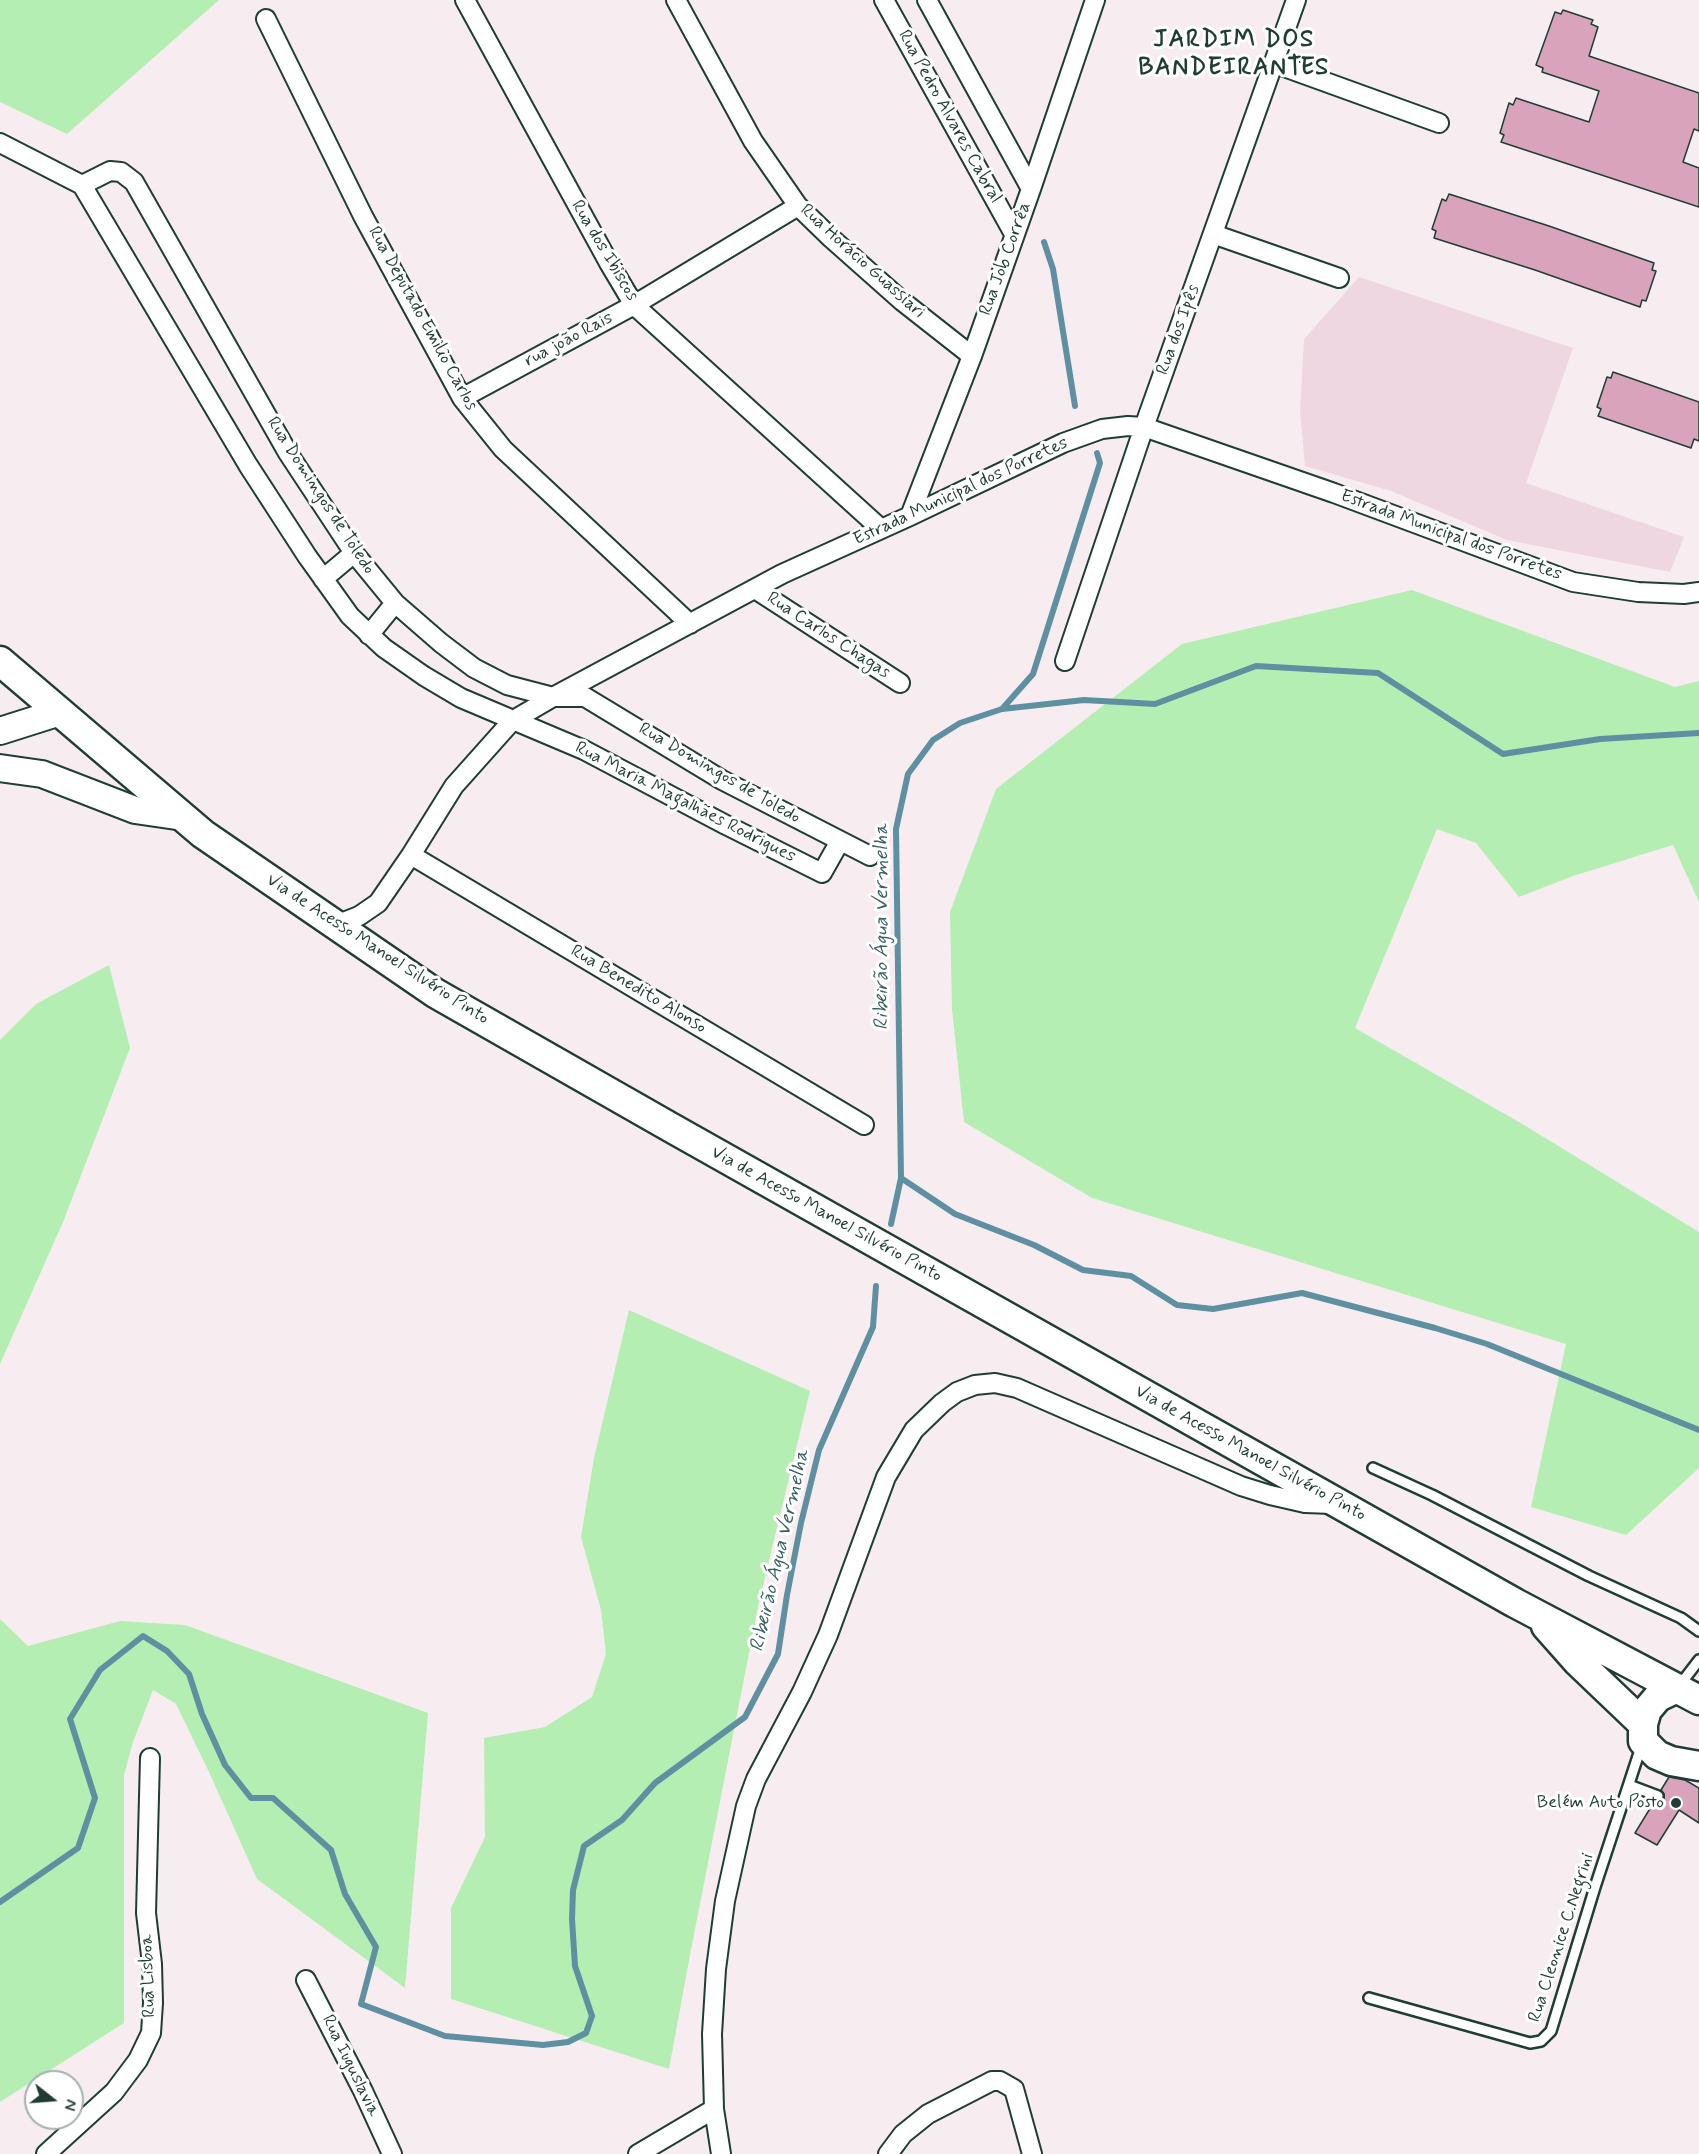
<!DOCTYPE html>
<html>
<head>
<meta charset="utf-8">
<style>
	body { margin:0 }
	#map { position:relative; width:1699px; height:2154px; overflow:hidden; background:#f7edf1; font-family:Mynerve,sans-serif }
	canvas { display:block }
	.north { position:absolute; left:24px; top:2070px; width:60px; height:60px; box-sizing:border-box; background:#fff; border:2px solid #a5b1ae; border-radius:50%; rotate:107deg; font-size:16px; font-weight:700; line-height:24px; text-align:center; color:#1f3d34 }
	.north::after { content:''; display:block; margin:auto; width:21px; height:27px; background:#1f3d34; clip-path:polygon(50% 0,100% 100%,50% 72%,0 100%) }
</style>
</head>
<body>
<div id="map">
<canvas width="1699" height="2154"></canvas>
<div class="north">N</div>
</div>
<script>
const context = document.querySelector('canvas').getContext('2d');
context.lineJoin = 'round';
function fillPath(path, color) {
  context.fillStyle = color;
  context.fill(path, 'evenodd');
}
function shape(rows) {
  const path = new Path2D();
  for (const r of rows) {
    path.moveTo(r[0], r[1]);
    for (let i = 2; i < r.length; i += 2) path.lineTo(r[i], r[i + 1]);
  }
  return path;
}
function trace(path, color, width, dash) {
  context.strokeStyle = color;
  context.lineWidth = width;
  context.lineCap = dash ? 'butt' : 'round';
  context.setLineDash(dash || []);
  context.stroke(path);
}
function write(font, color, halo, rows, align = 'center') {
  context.font = font + ' Mynerve,sans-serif';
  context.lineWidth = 6;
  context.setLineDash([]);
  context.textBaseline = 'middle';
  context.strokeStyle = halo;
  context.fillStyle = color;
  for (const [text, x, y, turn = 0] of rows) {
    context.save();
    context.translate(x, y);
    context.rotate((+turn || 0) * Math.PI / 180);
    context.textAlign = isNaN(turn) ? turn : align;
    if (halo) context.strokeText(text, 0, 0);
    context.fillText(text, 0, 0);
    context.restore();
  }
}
const built = shape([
	[1359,277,1573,348,1526,483,1684,537,1670,572,1507,540,1391,491,1305,466,1300,411,1304,339]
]);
const green = shape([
	[0,0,219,0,67,134,0,102],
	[1412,590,1675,687,1699,681,1699,902,1673,845,1573,876,1519,897,1476,843,1437,829,1355,1028,1524,1125,1699,1232,1699,1468,1626,1535,1531,1507,1566,1344,1092,1198,964,1122,952,1009,950,912,996,789,1182,644],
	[109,965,130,1048,63,1222,0,1364,0,1040,36,1004],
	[629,1310,810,1391,759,1602,690,1955,669,2069,451,1999,451,1908,485,1837,484,1738,545,1727,592,1697,606,1654,601,1610,581,1537,594,1458],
	[0,1619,28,1646,120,1621,185,1625,428,1713,405,1988,257,1879,209,1772,176,1704,153,1690,133,1742,124,1775,124,2023,0,2102]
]);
const stream = shape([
	[1044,242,1053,269,1075,406],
	[1002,709,1084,700,1155,704,1256,666,1378,673,1503,754,1600,739,1699,733],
	[901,1178,955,1214,1034,1245,1083,1270,1131,1276,1177,1305,1213,1309,1302,1293,1435,1328,1487,1344,1699,1430],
	[891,1224,901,1178,896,829,908,774,933,740,960,723,1002,709,1033,674,1100,463,1097,453],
	[0,1902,78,1848,95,1798,70,1719,100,1670,143,1636,167,1651,189,1674,202,1714,225,1765,251,1798,273,1798,331,1850,345,1894,376,1947,361,2004,445,2036,543,2045,568,2042,586,2033,592,2016,575,1966,572,1919,573,1890,584,1846,622,1820,655,1783,745,1717,778,1654,787,1595,801,1523,819,1450,873,1327,876,1286]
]);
const building = shape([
	[1563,10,1593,20,1591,24,1598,27,1589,56,1699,93,1699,131,1694,129,1683,162,1699,168,1699,207,1501,142,1504,135,1500,133,1509,103,1513,105,1516,98,1589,122,1599,91,1542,72,1543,68,1536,65,1555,12,1561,14,1563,10],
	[1449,194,1549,226,1654,263,1652,270,1656,271,1646,301,1642,300,1640,307,1535,270,1434,238,1436,231,1432,229,1442,199,1446,201,1449,194],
	[1613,372,1699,402,1699,441,1694,439,1691,448,1598,416,1601,409,1597,407,1607,377,1611,378,1613,372],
	[1669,1777,1685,1780,1699,1788,1699,1823,1679,1810,1657,1845,1635,1833,1654,1802,1660,1802,1664,1799,1664,1794,1661,1790,1669,1777]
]);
const lane = shape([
	[1373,1468,1432,1495,1589,1576,1681,1618,1699,1631],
	[1679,1686,1699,1660],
	[1629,1785,1658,1796],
	[1369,1998,1530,2043,1541,2041,1551,2031,1595,1887,1641,1747]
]);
const street = shape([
	[465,0,609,263,634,305,881,529],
	[676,0,753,141,798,206,831,238,902,301,972,356],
	[884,0,1014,234],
	[927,0,1031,189],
	[266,19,363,216,462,398,503,449,690,624],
	[1273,63,1439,123],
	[0,143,82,185,248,465,307,556,350,616,384,648,424,676,461,698,584,750,726,825,822,873,840,841],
	[82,185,110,171,121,172,134,182,288,453,354,553,395,603,441,643,474,668,507,685,553,697,585,697,722,780,870,856],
	[1213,234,1339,278],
	[462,398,634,305,798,206],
	[910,516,972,356,1031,189,1095,0],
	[323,579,354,553],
	[755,589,900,683],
	[369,635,395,603],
	[1065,661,1144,427,1296,0],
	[411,855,864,1125],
	[336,925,359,916,378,903,411,855,454,786,512,721,553,697,782,574,910,516,1063,443,1102,429,1128,426,1144,427,1334,493,1573,582,1638,592,1684,594,1699,592],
	[306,1980,363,2091,392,2154],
	[46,2154,114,2092,138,2060,151,2033,153,2003,152,1964,146,1913,150,1758],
	[638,2154,714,2109],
	[721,2154,714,2109,712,2034,716,1969,725,1901,746,1806,756,1779,802,1692,828,1635,886,1477,914,1430,942,1403,957,1392,975,1385,995,1383,1017,1388,1241,1486,1270,1495,1305,1503,1333,1504],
	[888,2154,903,2134,928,2114,992,2081,1000,2081,1014,2089,1032,2154]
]);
const secondary = shape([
	[0,731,60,712],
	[0,768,42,774,135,810,183,817]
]);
const primary = shape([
	[0,661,203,834,435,993,670,1127,1515,1603,1699,1700],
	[1546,1626,1577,1661,1643,1724],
	[1677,1688,1658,1697,1647,1710,1643,1724,1643,1741,1657,1755,1671,1761,1699,1766]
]);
const markers = [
	[1676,1803,6,"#1f3d34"]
];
const streetNames = [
	["Rua Pedro Alvares Cabral",949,117,61],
	["Rua dos Ibiscos",604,251,59],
	["Rua Job Corrêa",1006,259,-70],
	["Rua Horácio Guassiari",862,262,42],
	["Rua Deputado Emilio Carlos",422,319,61],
	["Rua dos Ipês",1179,330,-70],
	["rua joão Rais",569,340,-28],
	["Estrada Municipal dos Porretes",961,492,-25],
	["Rua Domingos de Toledo",320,496,57],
	["Estrada Municipal dos Porretes",1451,536,20],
	["Rua Carlos Chagas",828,636,33],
	["Rua Domingos de Toledo",719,774,30],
	["Rua Maria Magalhães Rodrigues",685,803,27],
	["Via de Acesso Manoel Silvério Pinto",377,950,33],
	["Rua Benedito Alonso",638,990,31],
	["Via de Acesso Manoel Silvério Pinto",826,1215,29],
	["Via de Acesso Manoel Silvério Pinto",1250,1454,29],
	["Rua Cleonice C.Negrini",1562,1938,-72],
	["Rua Lisboa",149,1976,-92],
	["Rua Iuguslavia",350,2066,64]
];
const poiNames = [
	["Belém Auto Posto",1664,1803]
];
const waterNames = [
	["Ribeirão Água Vermelha",883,927,-90],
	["Ribeirão Água Vermelha",781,1551,-77]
];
const districtNames = [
	["JARDIM DOS",1234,41],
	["BANDEIRANTES",1234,69]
];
fillPath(built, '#eed7e1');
fillPath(green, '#b4eeb2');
trace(stream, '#5f90a1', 6);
fillPath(building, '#d9a3bb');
trace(building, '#1f3d34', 1.5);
trace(lane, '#1f3d34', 14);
trace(street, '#1f3d34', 22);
trace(secondary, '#1f3d34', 30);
trace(primary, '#1f3d34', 33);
trace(lane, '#fff', 9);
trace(street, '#fff', 18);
trace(secondary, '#fff', 26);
trace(primary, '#fff', 28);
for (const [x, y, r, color] of markers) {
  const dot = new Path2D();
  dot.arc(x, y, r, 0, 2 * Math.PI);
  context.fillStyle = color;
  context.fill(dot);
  trace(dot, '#fff', 2);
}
write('18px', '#1f3d34', '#fff', streetNames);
write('18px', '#1f3d34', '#fff', poiNames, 'right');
write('italic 20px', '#3a6062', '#fff', waterNames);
context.letterSpacing = '1.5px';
write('bold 24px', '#1f3d34', '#fff', districtNames);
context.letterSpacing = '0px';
</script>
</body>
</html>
